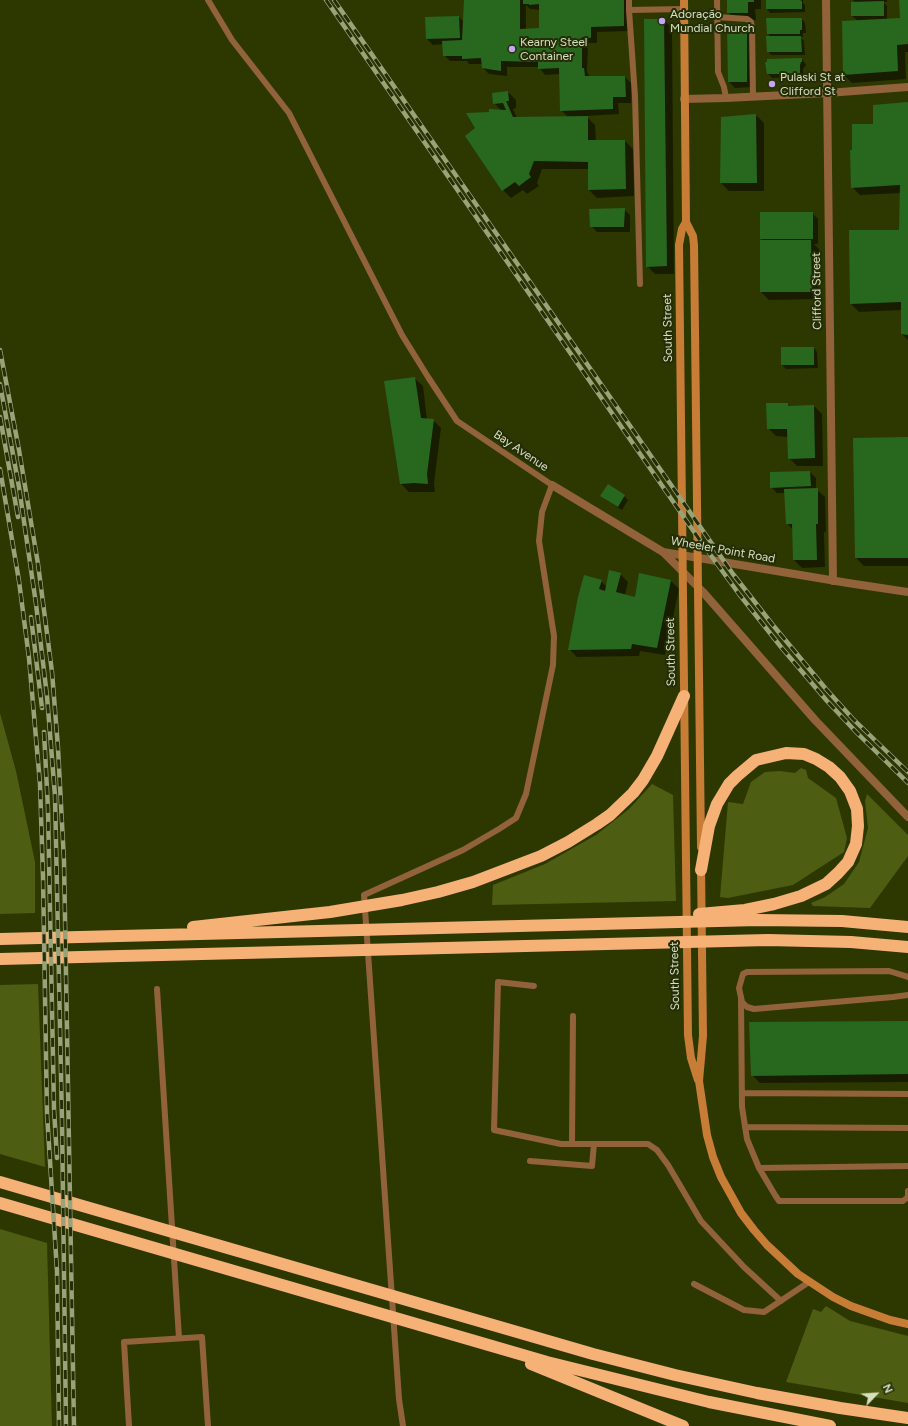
<!DOCTYPE html>
<html>
<head>
<meta charset="utf-8">
<style>
	body { margin:0 }
	#map { position:relative; width:908px; height:1426px; overflow:hidden; background:#2d3801; font-family:Figtree,sans-serif }
	canvas { display:block }
	.north { position:absolute; left:856px; top:1374px; width:40px; height:40px; -webkit-text-stroke:3px #242c08; paint-order:stroke; rotate:65deg; font-size:11px; font-weight:700; line-height:16px; text-align:center; color:#d5e0bd }
	.north::after { content:''; display:block; margin:auto; width:14px; height:18px; background:#d5e0bd; clip-path:polygon(50% 0,100% 100%,50% 72%,0 100%) }
</style>
</head>
<body>
<div id="map">
<canvas width="908" height="1426"></canvas>
<div class="north">N</div>
</div>
<script>
const context = document.querySelector('canvas').getContext('2d');
context.lineJoin = 'round';
function fillPath(path, color) {
  context.fillStyle = color;
  context.fill(path, 'evenodd');
}
function shape(rows) {
  const path = new Path2D();
  for (const r of rows) {
    path.moveTo(r[0], r[1]);
    for (let i = 2; i < r.length; i += 2) path.lineTo(r[i], r[i + 1]);
  }
  return path;
}
function trace(path, color, width, dash) {
  context.strokeStyle = color;
  context.lineWidth = width;
  context.lineCap = dash ? 'butt' : 'round';
  context.setLineDash(dash || []);
  context.stroke(path);
}
function write(font, color, halo, rows, align = 'center') {
  context.font = font + ' Figtree,sans-serif';
  context.lineWidth = 4;
  context.setLineDash([]);
  context.textBaseline = 'middle';
  context.strokeStyle = halo;
  context.fillStyle = color;
  for (const [text, x, y, turn = 0] of rows) {
    context.save();
    context.translate(x, y);
    context.rotate((+turn || 0) * Math.PI / 180);
    context.textAlign = isNaN(turn) ? turn : align;
    if (halo) context.strokeText(text, 0, 0);
    context.fillText(text, 0, 0);
    context.restore();
  }
}
const green = shape([
	[0,713,16,771,35,862,35,913,0,914],
	[801,768,806,770,808,778,836,798,847,838,844,852,793,885,728,898,720,897,728,802,743,804,751,782,765,772,780,771,795,773],
	[652,784,673,795,676,901,492,905,493,885,545,864,596,835,629,809],
	[867,794,908,835,908,856,870,908,813,906,811,903,825,897,844,884,859,862,868,828,865,801],
	[38,984,45,1167,0,1154,0,985],
	[0,1229,47,1243,52,1426,0,1426],
	[826,1306,850,1321,908,1336,908,1403,786,1382,813,1309,821,1312]
]);
const shadow = shape([
	[465,0,628,0,630,31,597,32,597,43,588,43,587,72,590,77,625,77,631,83,631,103,618,103,619,114,586,116,595,125,596,141,625,141,633,149,634,196,597,198,589,190,589,169,542,169,537,183,539,186,527,194,523,190,511,198,503,190,502,111,494,103,508,92,516,100,516,108,513,109,517,118,568,117,561,110,561,74,545,75,539,67,507,67,507,76,489,74,483,68,483,64,469,64,467,61,450,61,444,55,443,44,433,45,427,39,426,18,459,17,464,22],
	[526,5,530,9,540,10,540,29,526,29],
	[728,0,761,0,761,9,755,9,756,20,736,20,728,12],
	[767,0,803,0,803,3,805,5,805,12,770,13,767,9],
	[853,0,887,0,887,2,883,2,887,6,887,20,901,19,900,0,908,0,908,52,905,52,906,79,852,83,844,75,858,21,852,16,856,3],
	[802,19,805,23,806,33,803,33,803,37,800,37,804,41,805,55,771,55,768,51,771,37,768,34],
	[664,20,672,28,674,274,655,274,647,266],
	[746,25,752,31,753,87,735,88,729,82],
	[802,59,805,63,806,65,803,69,804,77,772,78,768,74],
	[908,103,908,340,902,334,902,310,859,312,851,304,900,231,901,193,860,195,852,187,853,151,874,125],
	[756,115,764,123,764,191,729,191,721,183,722,118],
	[624,209,630,215,630,232,597,232,591,226],
	[812,213,818,219,818,244,814,244,819,249,819,299,769,300,761,292,764,241,761,239],
	[814,348,817,352,818,368,786,369,782,365],
	[414,378,423,386,427,420,433,420,441,428,434,483,435,492,409,492,401,484],
	[787,404,790,407,814,406,822,414,823,466,797,466,789,458,788,437,776,436,768,428],
	[908,438,908,566,864,566,856,558],
	[810,472,816,478,816,489,825,497,826,532,824,532,825,567,802,568,794,560,793,530,787,523,785,493,777,493,771,487],
	[624,496,628,500,622,510,605,499],
	[620,574,628,582,625,595,636,598,671,581,679,589,665,655,640,651,639,656,577,657,569,649,601,581,607,587],
	[908,1022,908,1082,760,1083,752,1075]
]);
const building = shape([
	[464,0,520,0,520,29,539,28,539,4,529,5,529,4,523,4,523,0,624,0,624,26,591,27,591,38,582,37,582,68,584,68,585,76,625,76,626,97,613,97,613,109,560,111,559,68,538,69,538,62,501,61,501,71,494,70,482,68,481,58,462,59,462,56,443,56,442,41,462,40],
	[727,0,754,0,754,2,748,2,748,13,727,13],
	[766,0,800,0,802,1,802,9,766,9],
	[899,0,908,0,908,44,897,45,898,71,843,75,842,21,900,18],
	[884,1,884,16,851,16,851,2],
	[459,16,460,38,426,39,425,17],
	[766,18,802,18,802,30,800,30,800,34,767,34],
	[644,19,664,19,667,266,646,267],
	[727,24,747,24,747,82,728,82],
	[766,36,801,36,802,52,767,52],
	[802,58,802,62,801,62,800,65,800,74,767,74,765,62,767,62,767,59],
	[508,91,509,101,506,101,513,117,588,116,588,140,625,140,626,189,588,190,588,162,534,161,529,174,531,177,519,186,515,182,502,191,465,136,475,128,466,113,489,112,489,109,506,110,503,103,493,104,492,93],
	[908,102,908,335,901,334,901,302,850,304,849,230,899,230,900,185,851,188,850,150,852,150,852,124,873,124,873,105],
	[756,114,757,183,720,183,721,117],
	[625,208,624,227,590,227,589,209],
	[760,212,813,212,813,239,760,239],
	[760,240,811,240,812,292,760,292],
	[781,347,814,347,814,365,781,365],
	[415,377,421,418,434,419,427,474,428,484,414,483,400,484,384,381],
	[766,403,788,403,788,406,814,405,815,458,788,459,787,429,767,429],
	[908,437,908,558,855,558,853,438],
	[810,471,811,486,770,488,770,472],
	[608,484,625,495,618,507,600,496],
	[818,488,818,524,816,524,817,560,793,560,792,524,786,524,784,489],
	[609,570,621,573,616,592,635,597,639,573,671,580,657,648,632,644,631,649,568,650,578,597,584,575,602,580,599,589,605,591],
	[908,1021,908,1074,751,1076,749,1022]
]);
const lane = shape([
	[208,0,232,40,289,113,402,335,428,377,457,421,552,485,542,512,539,541,554,636,553,665,526,794,516,818,499,829,463,850,364,895,399,1399,403,1426],
	[629,0,629,10],
	[717,0,718,72,724,87,726,98],
	[717,17,747,19,751,22,752,27,753,97],
	[640,284,635,96,629,10,684,9],
	[908,977,889,971,747,972,743,974,739,988,742,1002,747,1007,754,1009,893,997,908,995],
	[534,986,498,982,494,1130,561,1144,648,1144,657,1150,668,1165,701,1221,744,1267,781,1301],
	[157,989,179,1338],
	[741,999,742,1107,747,1139,759,1168,775,1195,779,1201,903,1201,908,1197,908,1191],
	[742,1093,908,1094],
	[745,1127,908,1128],
	[572,1144,573,1016],
	[530,1161,592,1166,594,1144],
	[759,1168,908,1166],
	[694,1284,744,1310,764,1312,809,1282],
	[129,1426,124,1342,202,1337,208,1426]
]);
const street = shape([
	[826,0,833,581],
	[684,99,726,98,827,93,908,87],
	[552,485,663,552,848,583,908,592],
	[663,552,703,592,815,720,908,817]
]);
const secondary = shape([
	[684,0,686,222,693,236,694,245,701,847],
	[686,222,682,229,679,245,688,1035,691,1058,698,1080],
	[701,865,703,1036,699,1081,707,1135,713,1157,721,1177,741,1213,754,1230,767,1245,798,1274,833,1297,851,1306,890,1320,908,1324]
]);
const highway = shape([
	[699,914,745,910,774,904,801,896,826,884,838,873,848,862,856,844,858,826,857,809,850,791,840,777,829,767,816,759,804,754,786,753,756,760,737,776,729,784,717,804,709,826,701,870],
	[193,927,330,912,402,900,438,892,473,882,541,856,568,842,597,824,610,815,633,793,643,780,657,756,684,696],
	[0,939,758,920,842,921,908,927],
	[0,959,768,940,851,942,908,947],
	[0,1182,593,1354,675,1375,757,1393,840,1408,908,1418],
	[0,1203,547,1362,709,1402,830,1426],
	[531,1364,683,1426]
]);
const rail = shape([
	[326,0,699,539,739,594,781,647,827,701,857,733,908,783],
	[334,0,733,574,772,624,826,689,853,719,908,772],
	[0,350,19,450,38,564,52,672,58,748,64,861,74,1426],
	[0,384,19,487,36,604,47,696,55,796,62,1121,66,1426],
	[0,417,18,517],
	[0,469,19,581,29,658,40,784,43,877,47,1114,57,1271,59,1426],
	[31,617,42,708],
	[44,732,48,809,54,1109,57,1158]
]);
const markers = [
	[662,21,4,"#c3a7f2"],
	[512,49,4,"#c3a7f2"],
	[772,84,4,"#c3a7f2"]
];
const poiNames = [
	["Adoração",670,14],
	["Mundial Church",670,28],
	["Kearny Steel",520,42],
	["Container",520,56],
	["Pulaski St at",780,77],
	["Clifford St",780,91]
];
const streetNames = [
	["Clifford Street",817,291,-91],
	["South Street",668,328,-91],
	["Bay Avenue",521,451,34],
	["Wheeler Point Road",723,550,10],
	["South Street",671,652,-91],
	["South Street",675,976,-91]
];
fillPath(green, '#4d5d11');
fillPath(shadow, '#0007');
fillPath(building, '#28671e');
trace(lane, '#92633a', 6);
trace(street, '#92633a', 8);
trace(secondary, '#c77d36', 8);
trace(highway, '#f6b176', 12);
trace(rail, '#98a379', 4.5);
trace(rail, '#242c08', 3, [9]);
for (const [x, y, r, color] of markers) {
  const dot = new Path2D();
  dot.arc(x, y, r, 0, 2 * Math.PI);
  context.fillStyle = color;
  context.fill(dot);
  trace(dot, '#242c08', 1.5);
}
write('12px', '#d5e0bd', '#242c08', poiNames, 'left');
write('12px', '#d5e0bd', '#242c08', streetNames);
</script>
</body>
</html>
